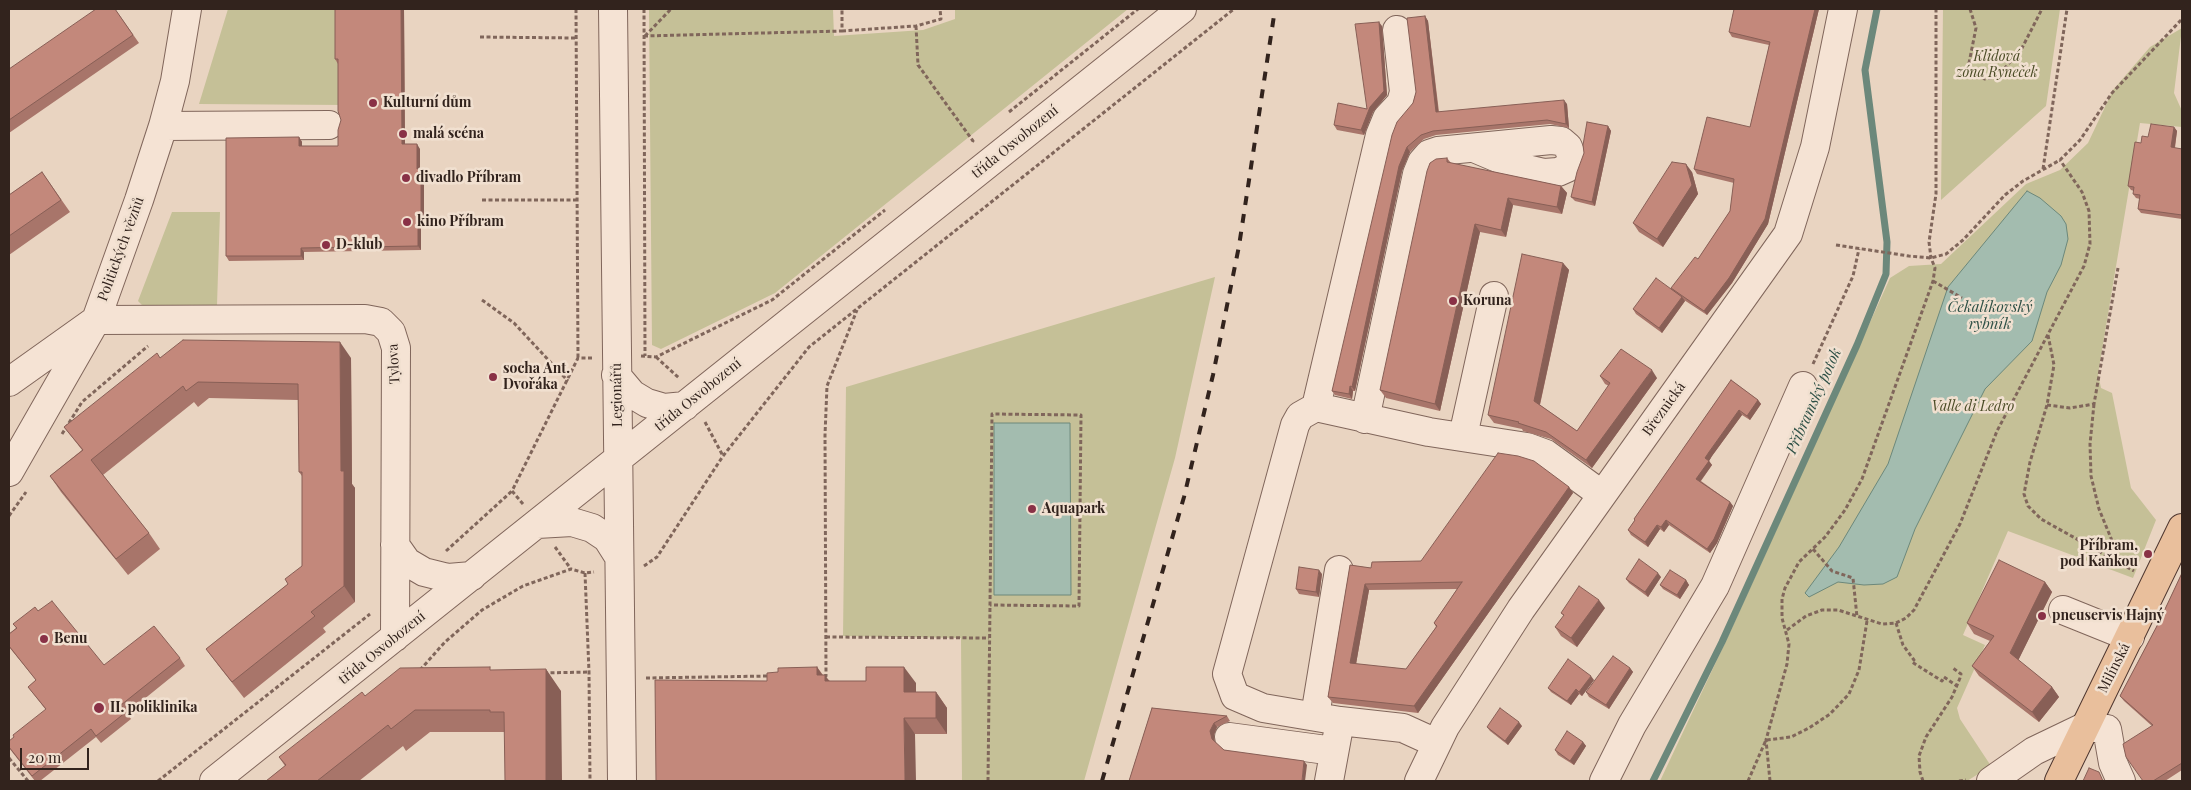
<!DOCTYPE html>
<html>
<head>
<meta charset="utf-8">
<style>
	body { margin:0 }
	#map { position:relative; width:2191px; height:790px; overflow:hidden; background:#e9d4c1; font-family:"Playfair Display",serif }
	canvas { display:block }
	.frame { position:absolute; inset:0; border:10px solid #32231d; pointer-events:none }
	.scale { position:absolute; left:20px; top:748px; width:69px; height:22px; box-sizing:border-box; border:2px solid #32231d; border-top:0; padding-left:6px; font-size:15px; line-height:18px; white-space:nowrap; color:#32231d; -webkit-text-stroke:4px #f1e0d0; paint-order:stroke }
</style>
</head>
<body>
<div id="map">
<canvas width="2191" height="790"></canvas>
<div class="frame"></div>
<div class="scale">20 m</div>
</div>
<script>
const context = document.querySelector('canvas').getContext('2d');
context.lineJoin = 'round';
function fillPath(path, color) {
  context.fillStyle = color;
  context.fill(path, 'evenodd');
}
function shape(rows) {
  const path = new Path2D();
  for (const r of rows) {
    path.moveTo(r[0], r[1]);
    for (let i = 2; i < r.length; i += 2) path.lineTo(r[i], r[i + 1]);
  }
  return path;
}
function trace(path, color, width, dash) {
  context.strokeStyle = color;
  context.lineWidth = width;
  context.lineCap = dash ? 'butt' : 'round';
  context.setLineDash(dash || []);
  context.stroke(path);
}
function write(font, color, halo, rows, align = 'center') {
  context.font = font + ' "Playfair Display",serif';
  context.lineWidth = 5;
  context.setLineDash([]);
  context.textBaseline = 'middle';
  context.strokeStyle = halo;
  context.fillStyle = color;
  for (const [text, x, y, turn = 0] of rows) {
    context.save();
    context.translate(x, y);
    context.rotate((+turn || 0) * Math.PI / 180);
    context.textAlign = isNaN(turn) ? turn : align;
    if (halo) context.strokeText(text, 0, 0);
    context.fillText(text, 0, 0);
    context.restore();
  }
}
const green = shape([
	[228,9,346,9,347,105,199,104],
	[649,9,833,9,834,36,923,30,955,19,955,9,1128,9,775,293,661,349,652,345],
	[1943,9,2060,9,2046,106,1941,200],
	[2182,28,2174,93,2182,111,2182,127,2140,123,2098,374,2101,388,2112,393,2131,488,2156,520,2133,578,2008,531,1963,635,1985,645,1957,708,1960,719,1991,766,1967,781,1660,781,1732,628,1890,278,1909,266,1941,264,2026,184,2060,170,2088,143,2113,90,2150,47],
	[172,212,220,212,217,305,143,306,138,301],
	[1215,277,1175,458,1084,781,962,781,961,638,843,636,846,387]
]);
const water = shape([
	[2027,191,2040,198,2061,216,2066,224,2068,239,2061,265,2047,292,2032,341,1985,389,1915,529,1897,577,1883,584,1864,585,1838,582,1809,597,1805,593,1839,547,1888,464,1948,287,2027,191],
	[994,423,1070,423,1071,595,994,595,994,423]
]);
const stream = shape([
	[1653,781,1722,642,1857,345,1886,274,1887,242,1865,70,1877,9]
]);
const path = shape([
	[576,9,578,358],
	[644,9,645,356],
	[1970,9,1976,28,1968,68,1973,74,1985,79,1992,78,2004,69,2022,48,2042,9],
	[916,26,918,65,973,141,971,143],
	[842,31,916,26,941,19,940,9],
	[644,36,842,31,842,9],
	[645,36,671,9],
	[480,37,576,38],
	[1009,112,1138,9],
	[2043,169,2067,9],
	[482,200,577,200],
	[1836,245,1909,256,1931,258,1946,254,1963,240,2005,195,2023,181,2060,160,2080,140,2112,93,2182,19],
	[1933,281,1962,298],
	[482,300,514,323,568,381],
	[2048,335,2054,365,2047,405,2030,462,2024,494,2028,506,2041,519,2134,571],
	[641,356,656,357,772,300,885,210],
	[656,357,679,378],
	[1813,364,1853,276,1859,249],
	[2094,404,2090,444,2091,476,2099,509,2122,565],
	[2047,405,2070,408,2094,404,2118,268],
	[705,422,723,456],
	[62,434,82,402,148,346],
	[523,504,512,491,578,358,594,358],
	[9,516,26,492],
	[555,547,571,569],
	[1813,549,1832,571,1853,578,1857,617],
	[446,551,512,491],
	[644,566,657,557,723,456,809,347,1234,9],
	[585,573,589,672,590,781],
	[1896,623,1903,645,1914,660,1912,662,1942,681,1944,677,1957,686],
	[1787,630,1806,616,1822,610,1838,610,1882,624,1896,623,1906,618,1914,610,1960,524,1997,431,2084,266,2090,244,2089,211,2082,192,2060,160],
	[826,637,989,638],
	[420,670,445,642,482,610,523,586,571,569,585,573,594,572],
	[544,673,589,672],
	[824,676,826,676,825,435,827,386,857,310],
	[646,678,770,676],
	[9,758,28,781],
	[158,781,370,614],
	[988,781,990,605,992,414,1081,415,1079,606,990,605],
	[1748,781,1766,740,1791,737,1809,728,1830,714,1849,694,1859,670,1867,621],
	[1770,781,1766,740,1787,664,1789,644,1782,618,1782,599,1785,588,1799,562,1825,537,1845,510,1862,479,1933,281,1935,268,1931,258,1929,242,1936,194,1936,9],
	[1923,781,1920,772,1919,756,1926,737,1952,697,1960,678,1961,674,1953,668],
	[1959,781,1966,780]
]);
const minor = shape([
	[613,9,622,781],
	[163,126,329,125],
	[616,375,632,394,647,403,664,408,685,406],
	[9,382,96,320,365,319,381,322,391,332,396,348,395,637],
	[1316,407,1380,135,1387,118,1401,103,1404,92,1397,30],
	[1365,419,1417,174,1422,162,1429,154,1438,151,1551,140,1561,141,1568,147,1572,157,1567,168,1558,172,1544,173,1519,167,1474,148],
	[1463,436,1494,296],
	[9,472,96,320,139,200,163,126,175,81,187,9],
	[537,524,572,522,592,528,607,538,619,557],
	[395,545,407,562,424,572,448,578,472,576],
	[2063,610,2130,637],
	[1315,716,1339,570],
	[1340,721,1263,708,1235,696,1227,674,1295,425,1300,416,1316,407,1429,432,1527,447,1546,454,1601,494],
	[1229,737,1334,751],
	[214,781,1182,9],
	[1329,781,1340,721,1403,728,1436,743],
	[1419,781,1445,727,1521,609,1788,234,1815,147,1843,9],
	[1604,781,1632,725,1715,586,1803,386],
	[1991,781,2034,751,2084,727,2107,729,2113,763,2121,781]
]);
const major = shape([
	[2059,781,2182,528]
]);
const rail = shape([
	[1102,781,1184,497,1213,375,1239,246,1275,9]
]);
const wall = shape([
	[115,9,139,43,9,133,9,69],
	[335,9,404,9,405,144,420,149,420,169,424,173,424,226,421,226,421,250,304,252,304,260,229,261,226,256,299,137,302,142,302,146,338,146,341,120,338,64,335,59],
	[1819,9,1768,224,1732,283,1707,315,1684,300,1685,301,1662,333,1636,314,1633,309,1671,289,1698,259,1730,211,1734,183,1697,174,1694,169,1750,127,1767,55,1769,45,1732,37,1729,32],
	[1425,16,1428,21,1439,112,1567,104,1569,128,1550,124,1436,135,1424,139,1410,152,1402,171,1355,391,1353,391,1352,399,1335,395,1332,391,1416,92],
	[1382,26,1387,95,1373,112,1364,135,1337,130,1334,125,1367,109],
	[1608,126,1611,131,1595,206,1575,201,1571,197],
	[2174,127,2177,131,2175,148,2182,149,2182,219,2141,213,2138,209,2140,199,2136,198,2133,194,2134,191,2131,190,2128,186,2141,143,2148,137],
	[1447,158,1451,163,1561,186,1567,193,1562,214,1513,205,1506,237,1480,232,1440,411,1386,398,1380,390],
	[42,172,70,212,9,255,9,195],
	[1692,172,1698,194,1663,247,1639,232,1633,223],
	[1563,263,1569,270,1540,405,1577,431,1609,386,1605,384,1600,376,1657,378,1592,468,1551,439,1523,431,1522,429,1494,423,1488,415],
	[160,358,351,358,352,484,355,488,355,602,323,628,326,632,244,698,218,665,206,649,288,584,302,566,302,476,299,472,298,400,209,398,198,407,194,402,103,475,149,533,160,549,128,575,61,492,50,476,82,450,64,427],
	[1731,380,1758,400,1761,404,1750,420,1742,415,1712,456,1709,461,1712,465,1701,481,1730,502,1733,506,1717,543,1710,553,1669,525,1664,532,1660,529,1648,547,1631,535,1628,530,1635,520,1634,519],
	[1569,487,1573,493,1418,713,1333,703,1328,697,1350,565,1371,568,1421,561],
	[1457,589,1434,623,1436,627,1406,669,1356,664,1369,590],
	[2182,573,2182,770,2165,781,2143,781,2152,726,2124,701,2120,696,2158,624],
	[1322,574,1319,597,1299,594,1296,589],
	[1661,577,1648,597,1629,583,1626,579],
	[1686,580,1689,585,1680,599,1663,589,1660,585],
	[2045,582,2052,592,2018,660,2052,687,2059,697,2039,722,1979,676,1972,666,1990,641,1974,634,1967,623],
	[1605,608,1577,647,1561,636,1555,627,1564,616,1561,613],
	[38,611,104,665,180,658,185,666,127,713,131,719,101,743,96,737,40,781,35,781,9,748,46,710,28,687,36,680,9,647,9,634,16,628,13,624],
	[817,667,823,675,830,681,916,683,916,692,936,692,947,708,947,734,915,734,767,681,778,672],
	[1630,668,1633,672,1609,709,1589,697,1586,692],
	[492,670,561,691,505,733,504,732,430,732,406,751,403,746,359,781,266,781,285,766,279,757,365,696],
	[1594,680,1582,696,1579,694,1571,705,1551,692,1548,688],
	[1152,708,1227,716,1230,721,1217,727,1214,735,1214,742,1224,750,1307,765,1129,781],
	[1522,726,1508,745,1490,731,1487,727],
	[1583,742,1586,746,1574,765,1558,755,1555,750]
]);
const shadedWall = shape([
	[401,9,404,9,405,149,402,144],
	[1815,9,1819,9,1768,224,1732,283,1707,315,1704,311],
	[1425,16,1428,21,1439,117,1436,112],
	[1379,22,1382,26,1387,95,1373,112,1364,135,1361,130,1370,107],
	[1564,100,1567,104,1569,128,1566,124],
	[1608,126,1611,131,1595,206,1592,202],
	[2174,127,2177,131,2174,152,2171,147],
	[299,137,302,142,302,151,299,146],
	[417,144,420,149,420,173,417,169],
	[1407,147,1410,152,1402,171,1355,391,1352,387,1399,166],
	[1686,164,1692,172,1698,194,1663,247,1657,239],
	[421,169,424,173,424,226,421,222],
	[1561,186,1567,193,1562,214,1557,207],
	[1508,198,1513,205,1506,237,1501,230],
	[418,222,421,226,421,250,418,246],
	[1475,224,1480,232,1440,411,1435,404],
	[301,248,304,252,304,260,301,256],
	[1563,263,1569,270,1539,408,1534,401],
	[1682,297,1685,301,1662,333,1659,328],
	[340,342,351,358,352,484,355,488,355,602,344,586,341,471],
	[1652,370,1657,378,1592,468,1586,460],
	[1350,386,1353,391,1352,399,1349,394],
	[1758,400,1761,404,1750,420,1747,416],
	[1739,410,1742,415,1712,456,1709,461,1712,465,1699,483,1696,479,1705,458],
	[1569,487,1573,493,1418,713,1414,706],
	[1730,502,1733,506,1717,543,1710,553,1707,549],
	[1666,520,1669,525,1664,532,1661,527],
	[1657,525,1660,529,1648,547,1645,542],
	[1319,570,1322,574,1319,597,1316,592],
	[1658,573,1661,577,1648,597,1645,592],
	[1686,580,1689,585,1680,599,1677,595],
	[2045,582,2052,592,2017,663,2010,653],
	[1365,584,1369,590,1355,670,1350,663],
	[1599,600,1605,608,1577,647,1571,638],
	[817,667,825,679,825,675,836,691,817,675],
	[904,667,916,683,916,708,904,692],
	[1630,668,1633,672,1609,709,1606,705],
	[546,669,561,691,562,781,546,781],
	[1591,676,1594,680,1582,696,1579,692],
	[2052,687,2059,697,2039,722,2032,712],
	[1576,689,1579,694,1571,705,1567,701],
	[936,692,947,708,947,734,936,718],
	[904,718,915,734,916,781,905,781],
	[1519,722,1522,726,1508,745,1505,741],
	[1214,723,1217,727,1214,735,1215,743,1212,739,1210,731],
	[1583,742,1586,746,1574,765,1570,761],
	[1304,761,1307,765,1305,781,1302,781]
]);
const building = shape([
	[96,9,115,9,133,35,9,120,9,69,96,9],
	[335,9,401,9,402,144,417,144,417,169,421,169,421,222,418,222,418,246,301,248,301,256,226,256,226,138,299,137,299,146,338,146,338,130,341,120,338,111,338,59,335,59,335,9],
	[1734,9,1815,9,1765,219,1729,278,1704,311,1671,288,1695,257,1698,259,1730,211,1734,179,1694,169,1707,117,1750,127,1770,42,1729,32,1734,9],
	[1425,16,1436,112,1564,100,1566,124,1547,120,1433,131,1421,135,1407,147,1399,166,1352,387,1350,386,1349,394,1332,391,1392,135,1397,122,1413,103,1416,92,1407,18,1425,16],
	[1379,22,1384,91,1370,107,1361,130,1334,125,1338,103,1367,109,1355,24,1379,22],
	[1587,122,1608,126,1592,202,1571,197,1577,172,1584,153,1583,145,1587,122],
	[2151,124,2174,127,2171,147,2182,149,2182,215,2138,209,2140,195,2133,194,2134,187,2128,186,2135,142,2141,143,2142,136,2148,137,2151,124],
	[1447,158,1447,162,1561,186,1557,207,1508,198,1501,230,1475,224,1435,404,1380,390,1427,171,1430,163,1436,159,1447,158],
	[1672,162,1686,164,1692,185,1657,239,1633,223,1672,162],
	[42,172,61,200,9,236,9,195,42,172],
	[1522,254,1563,263,1534,401,1577,431,1610,383,1600,376,1621,349,1652,370,1586,460,1546,432,1518,423,1519,422,1488,415,1522,254],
	[1656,278,1682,297,1659,328,1633,309,1656,278],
	[183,340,340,342,341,471,344,471,344,586,311,612,315,616,232,682,206,649,288,584,285,579,302,566,302,472,299,472,298,384,198,382,186,391,183,386,91,460,149,533,116,559,50,476,83,450,64,427,157,353,160,358,183,340],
	[1731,380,1758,400,1747,416,1739,410,1709,452,1705,458,1709,461,1696,479,1730,502,1714,539,1707,549,1666,520,1661,527,1657,525,1645,542,1628,530,1635,520,1634,519,1731,380],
	[1498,453,1518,456,1534,461,1569,487,1414,706,1328,697,1350,565,1371,568,1372,562,1421,561,1498,453],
	[1462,582,1434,623,1437,626,1406,669,1350,663,1365,584,1462,582],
	[1639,559,1658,573,1645,592,1626,579,1639,559],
	[1999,560,2045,582,2010,653,2052,687,2032,712,1972,666,1994,636,1967,623,1999,560],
	[1299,567,1319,570,1316,592,1296,589,1299,567],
	[1670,570,1686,580,1677,595,1660,585,1670,570],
	[2182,573,2182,763,2153,781,2143,781,2126,757,2123,744,2153,725,2120,696,2158,624,2182,573],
	[1579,586,1599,600,1571,638,1555,627,1564,615,1561,613,1579,586],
	[52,601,104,665,154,626,180,658,121,705,126,712,96,736,91,729,32,776,9,747,9,741,14,737,13,735,46,709,28,687,36,680,9,646,9,634,17,628,13,624,35,607,38,611,52,601],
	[1613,656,1630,668,1606,705,1586,692,1613,656],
	[1568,659,1591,676,1579,692,1576,689,1567,701,1548,688,1568,659],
	[490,667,490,670,546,669,546,781,505,781,504,712,490,712,490,710,415,710,391,729,388,725,317,781,266,781,286,765,279,757,362,692,365,696,400,668,490,667],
	[817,667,817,675,825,675,825,681,866,681,866,667,904,667,904,692,936,692,936,718,904,718,905,781,656,781,655,680,767,681,767,673,778,672,778,668,817,667],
	[1152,708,1227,716,1214,723,1210,731,1212,739,1224,750,1304,761,1302,781,1129,781,1152,708],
	[1500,708,1519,722,1505,741,1487,727,1500,708],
	[1567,731,1583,742,1570,761,1555,750,1567,731],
	[2089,768,2099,772,2103,781,2083,781,2089,768]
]);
const markers = [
	[373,103,5,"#893146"],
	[403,134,5,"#893146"],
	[406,178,5,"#893146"],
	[407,222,5,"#893146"],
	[326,245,5,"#893146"],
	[1453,301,5,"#893146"],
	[493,377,5,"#893146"],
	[1032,509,5,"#893146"],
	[2148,554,5,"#893146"],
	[2042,616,5,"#893146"],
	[44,639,5,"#893146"],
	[99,708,6,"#893146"]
];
const parkNames = [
	["Klidová",1997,57],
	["zóna Ryneček",1997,73],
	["Valle di Ledro",1973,407]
];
const poiNames = [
	["Kulturní dům",383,103],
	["malá scéna",413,134],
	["divadlo Příbram",416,178],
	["kino Příbram",417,222],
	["D-klub",336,245],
	["Koruna",1463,301],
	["socha Ant.",503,369],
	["Dvořáka",503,385],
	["Aquapark",1042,509],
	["Příbram,",2138,546,"right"],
	["pod Kaňkou",2138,562,"right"],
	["pneuservis Hajný",2052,616],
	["Benu",54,639],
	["II. poliklinika",110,708]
];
const streetNames = [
	["třída Osvobození",1015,142,-39],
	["Politických vězňů",121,249,-70],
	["Tylova",394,364,-93],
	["Legionářů",617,395,-91],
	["třída Osvobození",698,395,-39],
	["Březnická",1664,409,-54],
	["třída Osvobození",382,648,-39],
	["Milínská",2114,668,-63]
];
const waterNames = [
	["Čekalíkovský",1990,307],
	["rybník",1990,324],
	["Příbramský potok",1814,401,-66]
];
fillPath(green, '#c5c097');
fillPath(water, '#a3bcaf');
trace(water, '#6c887b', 1);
trace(stream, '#6c887b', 7);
trace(minor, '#80665b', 30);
trace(major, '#4e362f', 30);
trace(path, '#80665b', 3, [4, 2.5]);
trace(minor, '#f5e3d4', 28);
trace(major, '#e9bf9c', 28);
trace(rail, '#32231d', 4, [9, 9]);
fillPath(wall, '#a8756a');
fillPath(shadedWall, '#885f56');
fillPath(building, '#c3887b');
trace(building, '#885f56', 1);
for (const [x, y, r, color] of markers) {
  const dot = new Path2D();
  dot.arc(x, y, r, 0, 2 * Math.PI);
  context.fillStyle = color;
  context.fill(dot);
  trace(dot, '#f1e0d0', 2);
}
write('italic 14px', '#4b4c26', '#f1e0d0', parkNames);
write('bold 14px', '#32231d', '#f1e0d0', poiNames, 'left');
write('14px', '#32231d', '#f1e0d0', streetNames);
write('italic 15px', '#2e5046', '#f1e0d0', waterNames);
</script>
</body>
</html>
